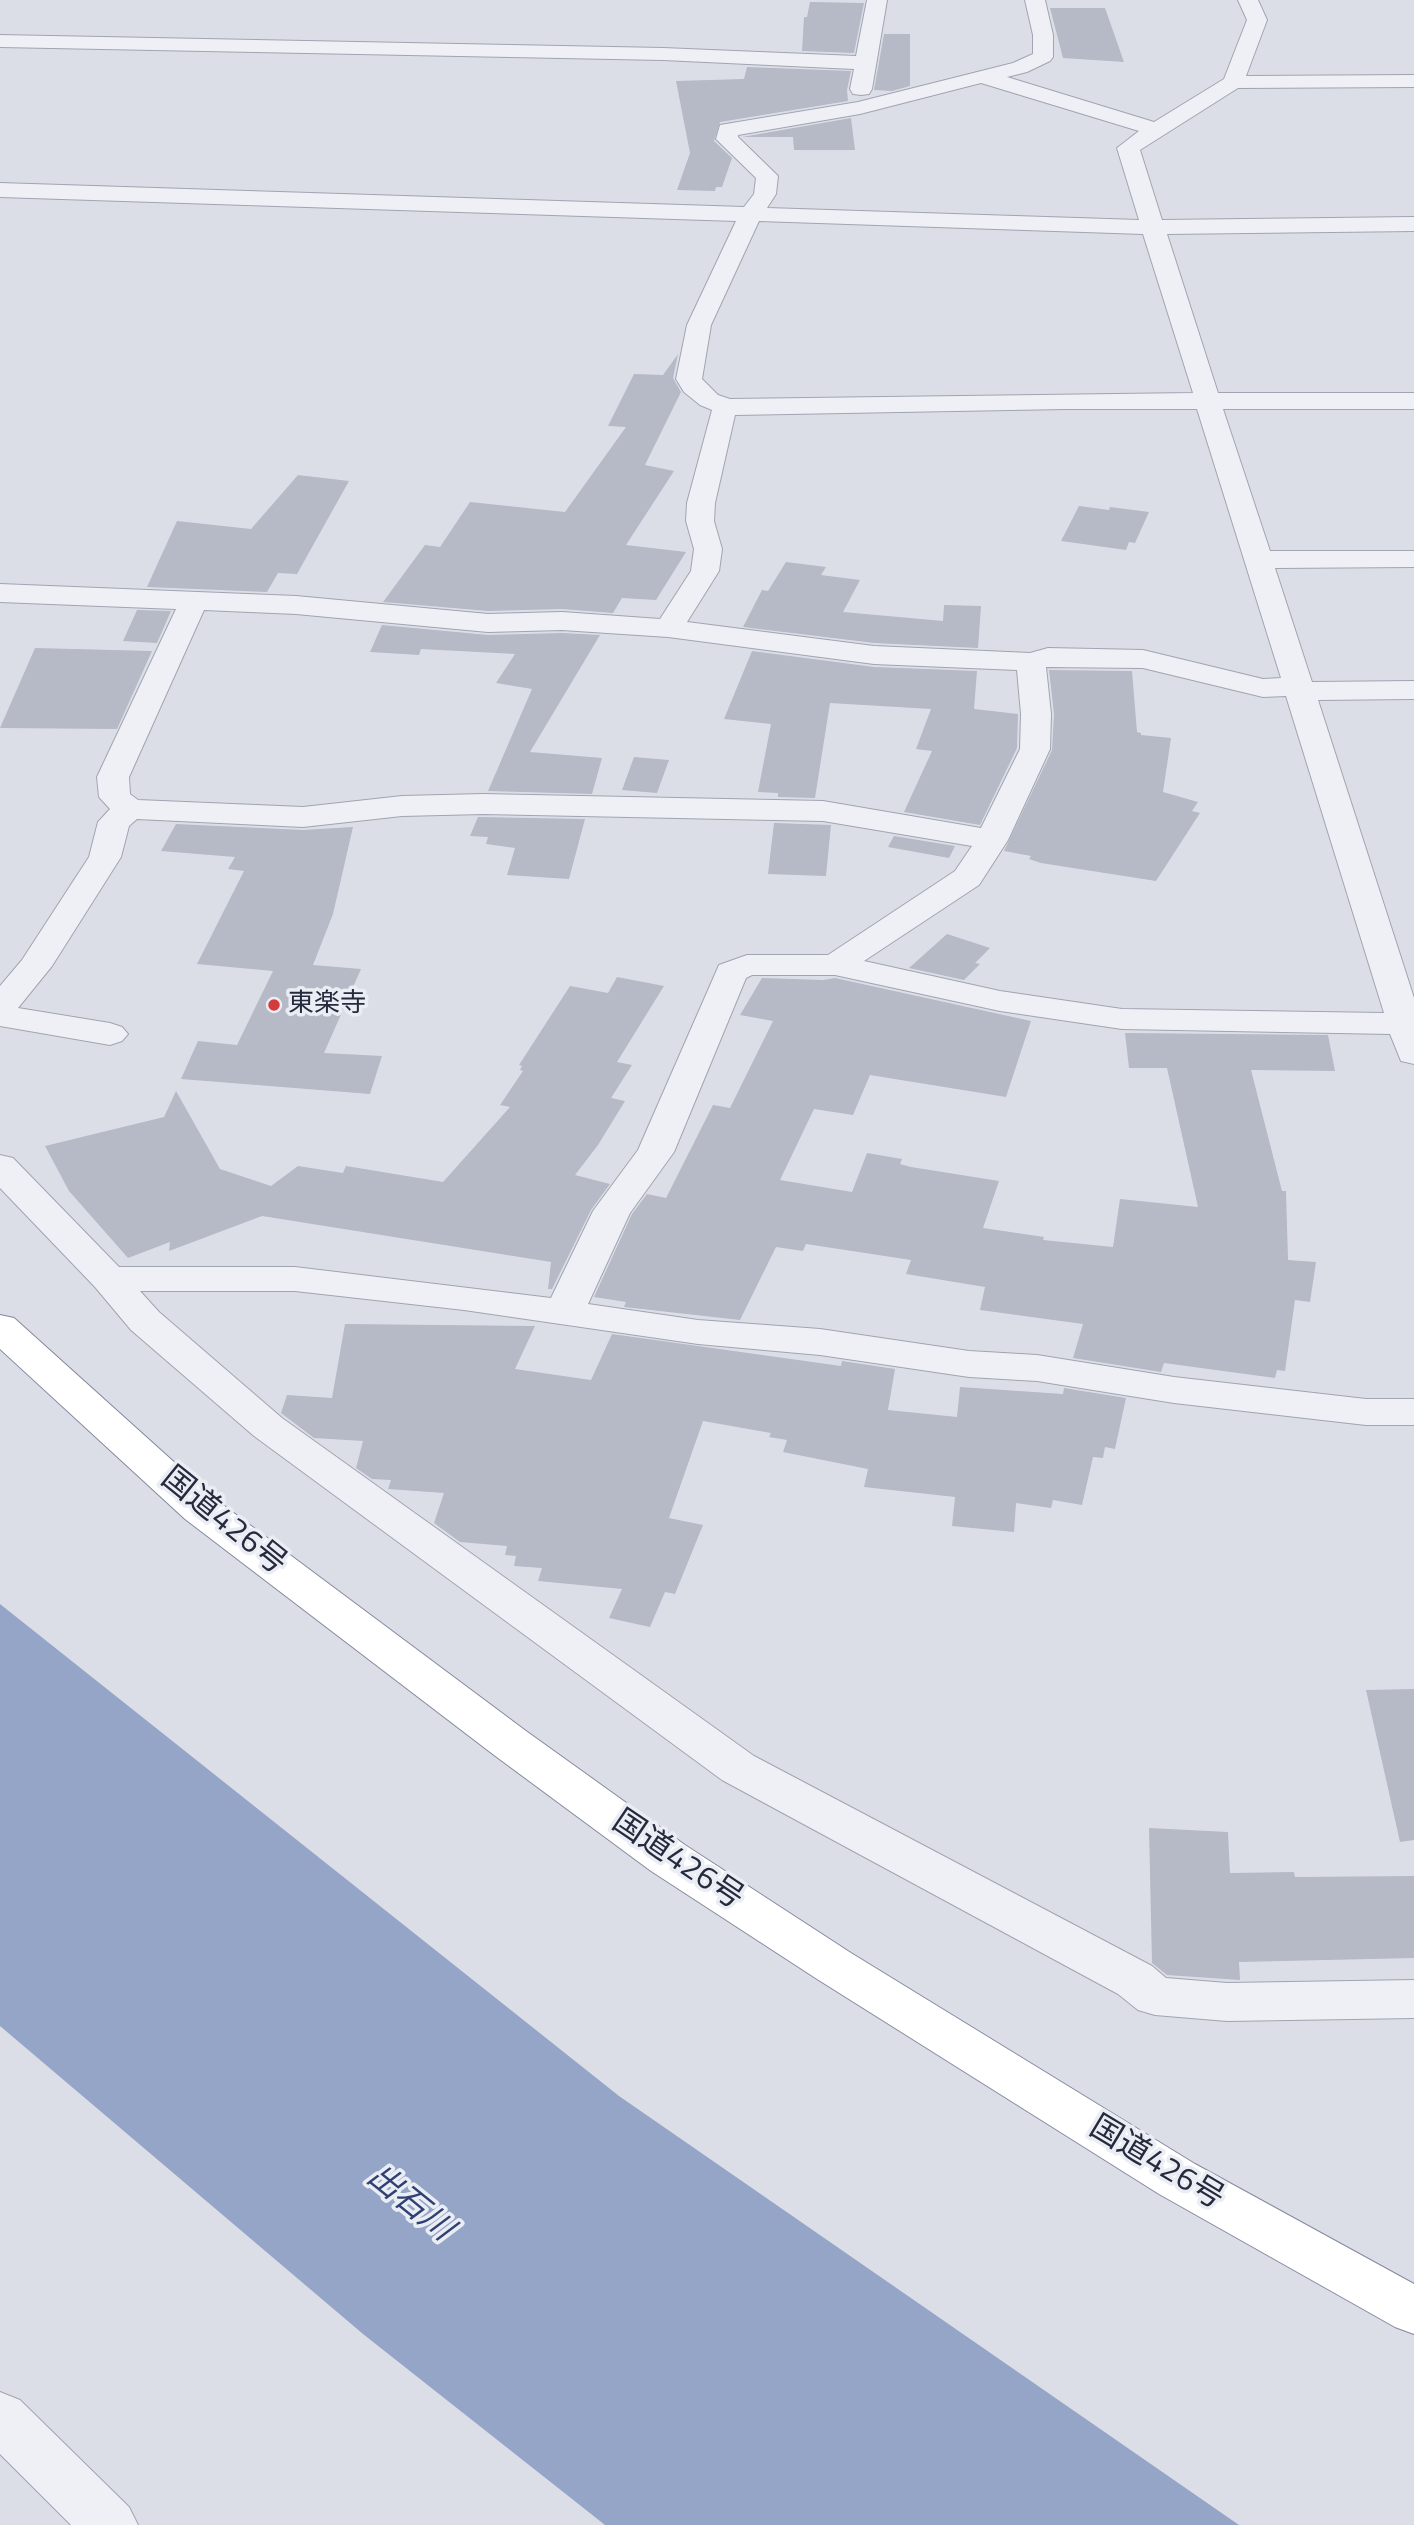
<!DOCTYPE html>
<html>
<head>
<meta charset="utf-8">
<style>
	body { margin:0 }
	canvas { display:block; background:#dcdee7 }
</style>
</head>
<body>
<canvas width="1414" height="2525"></canvas>
<script>
const context = document.querySelector('canvas').getContext('2d');
context.lineJoin = 'round';
function fillPath(path, color) {
  context.fillStyle = color;
  context.fill(path, 'evenodd');
}
function shape(rows) {
  const path = new Path2D();
  for (const r of rows) {
    path.moveTo(r[0], r[1]);
    for (let i = 2; i < r.length; i += 2) path.lineTo(r[i], r[i + 1]);
  }
  return path;
}
function trace(path, color, width, dash) {
  context.strokeStyle = color;
  context.lineWidth = width;
  context.lineCap = dash ? 'butt' : 'round';
  context.setLineDash(dash || []);
  context.stroke(path);
}
function write(font, color, halo, rows, align = 'center') {
  context.font = font + ' "Titillium Web","Noto Sans JP",sans-serif';
  context.lineWidth = 7;
  context.setLineDash([]);
  context.textBaseline = 'middle';
  context.strokeStyle = halo;
  context.fillStyle = color;
  for (const [text, x, y, turn = 0] of rows) {
    context.save();
    context.translate(x, y);
    context.rotate((+turn || 0) * Math.PI / 180);
    context.textAlign = isNaN(turn) ? turn : align;
    if (halo) context.strokeText(text, 0, 0);
    context.fillText(text, 0, 0);
    context.restore();
  }
}
const water = shape([
	[0,1604,619,2096,1239,2525,605,2525,363,2334,0,2026]
]);
const building = shape([
	[810,2,864,3,854,53,802,51,804,17,807,17],
	[1050,8,1105,8,1124,62,1063,58],
	[884,34,910,34,910,86,892,91,874,90],
	[747,67,851,71,847,90,848,101,720,122,714,141,732,158,722,187,716,187,715,191,677,190,690,153,676,81,744,79],
	[851,118,855,150,794,150,793,137,742,137],
	[678,354,673,378,681,392,645,465,674,471,626,545,686,552,656,600,622,598,613,613,562,609,488,611,383,602,425,545,440,547,470,502,565,512,626,427,608,426,634,374,663,375],
	[298,475,349,481,297,574,278,573,267,592,147,587,177,521,251,529],
	[1079,506,1109,510,1110,507,1149,512,1135,543,1129,542,1126,550,1061,541],
	[786,562,826,567,821,575,860,580,843,612,943,621,944,605,981,606,978,648,874,643,743,627,762,590,768,591],
	[137,610,171,611,157,643,123,641],
	[382,625,488,635,562,633,600,635,530,752,602,758,592,794,488,791,532,689,496,683,515,654,421,649,419,655,370,652],
	[35,648,152,651,117,729,0,728],
	[752,651,874,667,977,671,974,709,1018,714,1017,748,980,825,904,812,932,751,916,749,931,709,830,703,815,798,778,797,778,793,758,792,771,724,724,719],
	[1049,670,1132,671,1137,732,1141,733,1141,735,1171,738,1163,792,1198,802,1192,811,1200,813,1156,881,1041,863,1029,859,1031,856,1004,851,1052,750,1054,714],
	[634,757,669,760,657,793,622,790],
	[478,817,585,819,569,879,507,875,515,848,486,844,488,837,470,836],
	[774,823,831,825,826,876,768,874],
	[176,824,303,830,353,827,333,914,313,965,361,969,324,1053,382,1056,370,1094,181,1079,198,1041,237,1045,273,971,197,964,244,871,228,869,235,857,161,851],
	[894,836,955,846,949,858,888,847],
	[947,934,990,948,975,963,980,964,964,980,909,968],
	[617,977,664,986,617,1062,632,1065,611,1098,625,1101,598,1145,575,1175,610,1184,591,1210,552,1289,548,1289,551,1262,262,1216,169,1251,170,1242,128,1258,69,1191,45,1146,164,1117,176,1091,220,1169,271,1186,298,1166,343,1173,346,1166,443,1182,510,1107,500,1105,523,1071,520,1070,522,1066,519,1065,570,986,608,993],
	[762,978,823,980,835,978,1031,1021,1006,1097,870,1075,853,1115,814,1109,780,1180,852,1192,867,1153,902,1159,900,1164,911,1167,999,1181,983,1228,1044,1237,1043,1240,1113,1247,1120,1199,1198,1207,1167,1068,1129,1068,1125,1033,1328,1035,1335,1071,1251,1070,1282,1191,1286,1191,1288,1260,1316,1262,1310,1302,1295,1300,1285,1371,1277,1370,1275,1378,1164,1363,1161,1372,1073,1358,1083,1324,980,1310,985,1287,906,1274,911,1260,806,1244,803,1251,776,1247,740,1320,624,1307,626,1302,594,1297,632,1214,647,1194,666,1198,713,1105,730,1108,773,1021,740,1015],
	[345,1324,535,1326,515,1369,591,1380,612,1334,841,1366,842,1361,895,1369,888,1410,957,1417,960,1387,1063,1394,1064,1388,1126,1398,1115,1449,1105,1447,1103,1458,1093,1457,1082,1505,1053,1500,1051,1508,1016,1503,1014,1532,952,1526,955,1497,864,1487,868,1469,783,1452,787,1440,769,1437,771,1433,703,1421,669,1518,703,1525,675,1594,665,1592,650,1627,609,1618,622,1589,538,1581,542,1568,514,1566,516,1556,505,1555,507,1546,460,1542,434,1523,444,1493,388,1489,391,1480,372,1479,356,1468,363,1441,314,1438,281,1413,287,1395,332,1398],
	[1414,1689,1414,1840,1400,1842,1366,1690],
	[1149,1828,1228,1832,1230,1873,1294,1872,1295,1877,1414,1876,1414,1958,1239,1962,1240,1980,1167,1975,1152,1963]
]);
const minor = shape([
	[867,0,887,0,872,89,869,94,861,95,853,94,850,89,854,69,663,60,0,47,0,35,663,48,856,56,867,0],
	[1025,0,1045,0,1053,35,1053,57,1050,61,1027,72,1007,77,1154,122,1224,79,1247,20,1238,0,1258,0,1267,20,1246,76,1414,75,1414,87,1238,88,1140,150,1162,220,1414,217,1414,231,1167,234,1218,393,1414,393,1414,409,1223,409,1270,551,1414,551,1414,567,1275,568,1312,682,1414,681,1414,699,1318,700,1414,998,1414,1064,1401,1061,1390,1034,1122,1029,1000,1011,835,975,752,975,746,978,674,1152,630,1213,588,1304,698,1320,820,1329,969,1351,1037,1355,1174,1377,1366,1399,1414,1399,1414,1425,1366,1425,1174,1403,1037,1381,969,1377,820,1355,698,1344,464,1310,295,1291,140,1291,159,1312,282,1418,754,1756,1152,1966,1166,1978,1227,1983,1414,1980,1414,2018,1227,2021,1155,2015,1138,2010,1118,1994,722,1780,254,1436,131,1330,95,1287,0,1188,0,1155,13,1158,119,1267,295,1267,551,1298,593,1211,638,1150,719,965,747,955,828,955,955,871,972,846,823,821,483,814,402,816,303,827,137,819,129,826,121,857,52,966,18,1008,110,1023,122,1027,128,1034,122,1041,110,1045,0,1026,0,986,22,960,89,857,98,822,110,809,99,797,97,777,176,609,0,602,0,584,296,596,488,614,562,612,660,619,691,571,694,549,686,521,687,503,712,410,700,405,684,392,676,379,687,325,736,221,0,197,0,183,744,207,754,194,756,178,716,139,720,125,858,102,1013,63,1033,54,1033,35,1025,0],
	[981,83,1139,131,1117,148,1139,220,767,208,776,194,778,176,738,137,738,135,860,114,981,83],
	[759,221,1143,234,1193,393,730,399,718,395,702,379,711,325,759,221],
	[1065,409,1197,409,1281,678,1263,679,1143,650,1048,648,1030,653,874,646,687,622,719,571,722,549,714,521,715,503,735,415,1065,409],
	[204,610,296,614,488,632,562,630,668,637,874,664,1017,670,1021,714,1020,749,981,828,823,801,483,794,402,796,303,807,138,800,130,794,129,777,204,610],
	[1046,667,1143,668,1263,697,1286,696,1384,1013,1122,1009,1000,991,864,961,979,885,1008,840,1050,749,1051,714,1046,667],
	[0,2392,20,2400,129,2507,138,2525,71,2525,0,2454,0,2392]
]);
const highway = shape([
	[0,1315,14,1318,215,1499,526,1731,685,1845,851,1953,1195,2164,1414,2284,1414,2334,1395,2327,1159,2194,817,1979,651,1871,494,1755,185,1519,0,1349,0,1315]
]);
const markers = [
	[274,1005,7,"#d23d3b"]
];
const poiNames = [
	["東楽寺",288,1005]
];
const nearStreetnames = [
	["国道426号",223,1522,39],
	["国道426号",677,1861,34],
	["国道426号",1156,2164,31]
];
const nearWaternames = [
	["出石川",409,2204,39]
];
fillPath(water, '#95a5c8');
fillPath(building, '#b6b9c6');
trace(minor, '#a1a4b1', 2);
trace(highway, '#83899e', 2);
fillPath(minor, '#eef0f5');
fillPath(highway, '#fff');
for (const [x, y, r, color] of markers) {
  const dot = new Path2D();
  dot.arc(x, y, r, 0, 2 * Math.PI);
  context.fillStyle = color;
  context.fill(dot);
  trace(dot, '#ebedf4', 2.5);
}
write('26px', '#252a3d', '#ebedf4', poiNames, 'left');
write('32px', '#252a3d', '#ebedf4', nearStreetnames);
write('italic 33px', '#2e4172', '#ebedf4', nearWaternames);
</script>
</body>
</html>
